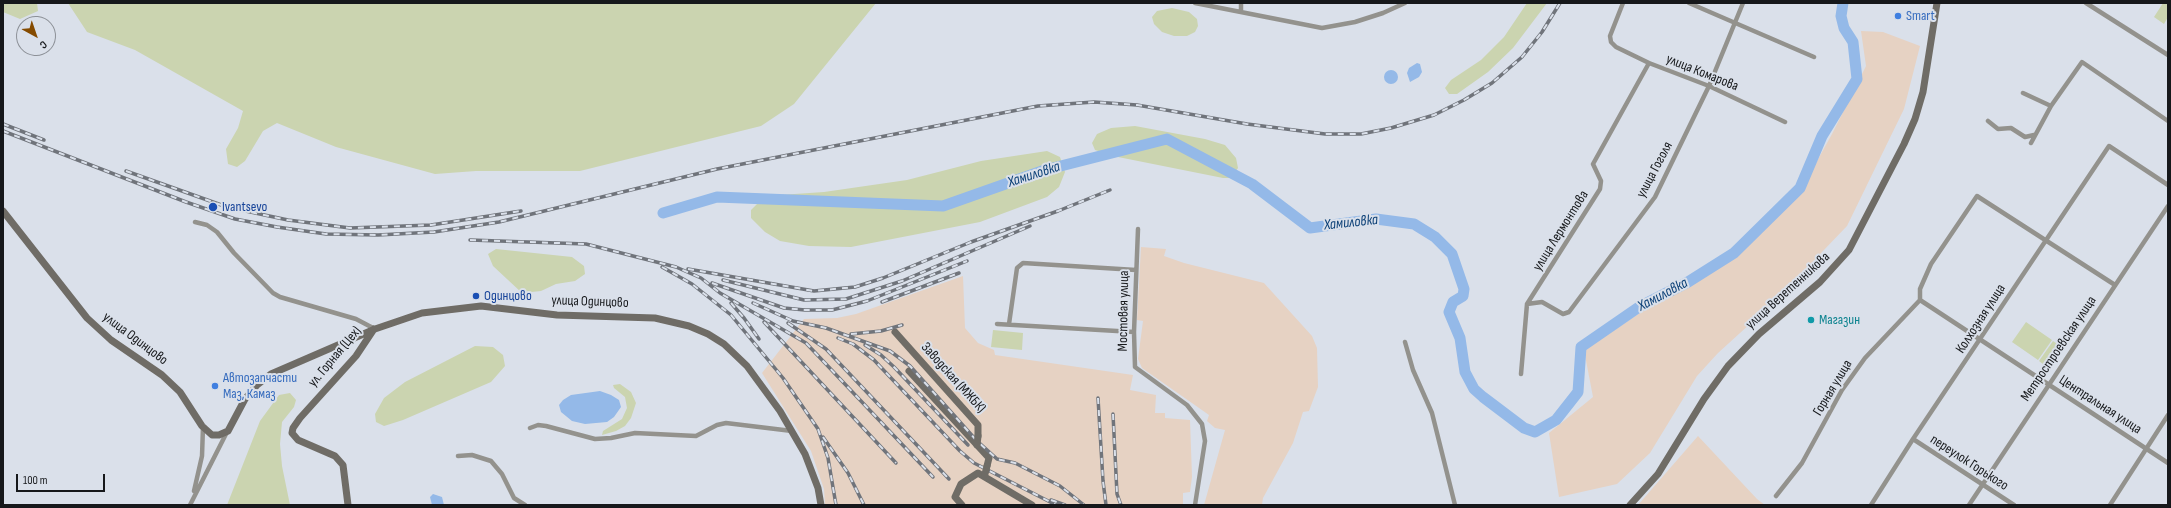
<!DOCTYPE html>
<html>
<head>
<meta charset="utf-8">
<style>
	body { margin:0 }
	#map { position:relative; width:2171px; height:508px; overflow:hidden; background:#dae0ea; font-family:"Sofia Sans Condensed",sans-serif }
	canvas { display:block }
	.frame { position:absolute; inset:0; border:4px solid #16181b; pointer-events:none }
	.north { position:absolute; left:16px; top:16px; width:40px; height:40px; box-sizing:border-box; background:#dae0ea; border:1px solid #8c9097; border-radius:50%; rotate:140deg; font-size:11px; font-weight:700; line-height:16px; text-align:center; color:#16181b }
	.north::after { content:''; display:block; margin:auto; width:14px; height:18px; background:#854b00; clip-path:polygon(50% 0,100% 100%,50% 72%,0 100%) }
	.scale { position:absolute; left:16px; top:474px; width:89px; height:18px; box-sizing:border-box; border:2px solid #16181b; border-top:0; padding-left:5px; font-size:12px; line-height:14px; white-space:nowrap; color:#16181b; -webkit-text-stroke:3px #dae0ea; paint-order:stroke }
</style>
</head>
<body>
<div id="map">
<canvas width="2171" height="508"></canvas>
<div class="frame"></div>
<div class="north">С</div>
<div class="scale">100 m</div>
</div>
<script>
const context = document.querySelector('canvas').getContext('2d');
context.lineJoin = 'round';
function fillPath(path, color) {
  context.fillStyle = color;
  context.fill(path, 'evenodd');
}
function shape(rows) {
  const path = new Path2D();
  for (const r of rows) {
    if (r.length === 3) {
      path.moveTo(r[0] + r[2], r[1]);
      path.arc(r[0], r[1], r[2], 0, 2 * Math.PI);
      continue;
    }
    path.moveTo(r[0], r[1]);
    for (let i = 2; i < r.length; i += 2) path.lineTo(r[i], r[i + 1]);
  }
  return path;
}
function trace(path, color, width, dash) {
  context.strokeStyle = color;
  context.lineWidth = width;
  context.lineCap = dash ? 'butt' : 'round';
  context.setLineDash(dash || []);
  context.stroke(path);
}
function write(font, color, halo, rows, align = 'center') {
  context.font = font + ' "Sofia Sans Condensed",sans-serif';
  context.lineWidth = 4;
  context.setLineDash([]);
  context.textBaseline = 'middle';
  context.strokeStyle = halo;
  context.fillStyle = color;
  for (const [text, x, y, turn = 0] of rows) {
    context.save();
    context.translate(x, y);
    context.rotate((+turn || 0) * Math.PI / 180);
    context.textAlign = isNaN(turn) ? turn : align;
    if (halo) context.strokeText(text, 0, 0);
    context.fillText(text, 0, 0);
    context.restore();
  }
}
const industrial = shape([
	[1861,31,1883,32,1920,46,1904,109,1847,226,1773,303,1718,353,1697,376,1650,453,1617,484,1559,497,1549,433,1593,397,1584,350,1658,301,1673,293,1743,247,1802,188,1832,134,1866,66],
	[1141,247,1166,249,1164,256,1184,263,1264,283,1312,336,1317,348,1318,387,1309,411,1303,412,1293,443,1263,498,1262,505,1204,505,1225,430,1215,428,1207,421,1209,415,1142,368,1138,359,1143,321,1137,320],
	[963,276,965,328,978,343,994,350,995,355,1133,375,1130,390,1156,395,1155,413,1165,413,1165,418,1190,420,1192,477,1190,492,1183,493,1183,505,825,505,824,489,811,451,762,373,804,319,837,318,856,314],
	[1698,436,1757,499,1765,505,1638,505]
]);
const green = shape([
	[3,3,37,3,38,11,20,19,3,12],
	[68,3,876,3,794,104,761,126,580,171,476,171,435,174,336,147,277,123,263,131,245,161,237,167,228,164,226,149,238,128,243,111,135,50,87,32],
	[1527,3,1547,3,1513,48,1488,72,1457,94,1449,94,1445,88,1451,80,1481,60,1504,37],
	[2163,3,2168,3,2168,17,2164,24,2154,17],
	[1172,8,1189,12,1197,19,1198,26,1195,32,1187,36,1174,36,1162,32,1154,24,1152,17,1157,11],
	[1135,126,1205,139,1225,145,1236,158,1238,168,1231,178,1223,178,1118,157,1095,150,1092,143,1097,134,1111,128],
	[1047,151,1060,157,1065,172,1059,187,1047,197,980,222,851,247,809,246,780,241,765,232,751,218,751,210,765,196,824,192,907,180,981,161],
	[496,249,572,257,584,266,585,274,575,281,556,284,541,291,522,293,493,266,488,254],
	[2026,322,2052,340,2038,360,2012,342],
	[993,330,1023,333,1022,350,991,347],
	[2053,341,2063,348,2048,368,2039,361],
	[475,346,493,347,503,355,505,366,491,382,403,420,384,426,376,422,375,414,384,398,405,382],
	[620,384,631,392,636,403,631,418,625,426,616,431,602,435,603,431,622,419,627,408,625,397,614,388,613,385],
	[290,393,296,400,294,407,282,422,280,444,282,466,290,505,227,505,260,421,279,395]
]);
const water = shape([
	[1417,63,1420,64,1422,72,1419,77,1410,82,1407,73,1409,68],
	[1391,77,7],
	[600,391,611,395,619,400,621,407,614,417,607,422,585,424,572,421,561,412,559,405,563,400,571,395],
	[433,494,442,497,444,505,432,505,430,497]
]);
const river = shape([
	[663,213,717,197,943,206,1045,170,1167,139,1252,184,1310,228,1376,219,1414,224,1435,237,1452,254,1464,289,1463,296,1453,302,1449,312,1460,338,1465,372,1474,389,1483,397,1524,428,1535,432,1556,420,1578,392,1581,347,1639,307,1688,282,1734,253,1800,188,1822,136,1857,79,1853,42,1844,28,1841,16,1843,3]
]);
const street = shape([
	[1195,3,1322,28,1355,22,1383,13,1405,3],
	[1241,3,1241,11],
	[1623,3,1610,36,1611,42,1616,47,1649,63,1709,86,1785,122],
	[1689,3,1814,57],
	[2086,3,2168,55],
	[2023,93,2051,106],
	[1988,121,1998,129,2011,128,2025,137,2034,135],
	[2031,143,2051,106,2082,62,2168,121],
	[195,222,207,225,217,232,234,253,273,293,280,297,356,319,375,329],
	[1138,229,1134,332,1135,367,1187,405,1202,424,1205,441,1195,505],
	[1920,300,2168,463],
	[1920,300,1920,289,1931,264,1977,196,2115,285],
	[1527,304,1542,302,1563,314,1569,312,1655,197,1709,86,1743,3],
	[997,324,1134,332],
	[1009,324,1017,268,1023,263,1136,270],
	[1405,342,1413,370,1432,413,1455,505],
	[1521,374,1527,304,1600,189,1601,181,1593,164,1649,63],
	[530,428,538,425,546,426,595,439,611,438,635,433,696,436,717,425,726,423,792,431],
	[1913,439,2014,505],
	[458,456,472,455,491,461,502,474,514,498,525,505],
	[194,491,202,456,203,427],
	[1776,496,1802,463,1842,390,1865,358,1920,300],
	[190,505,227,432],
	[1871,505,1913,439,2109,146,2168,185],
	[1969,505,2168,206],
	[2110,505,2168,415]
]);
const secondary = shape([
	[3,211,87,318,111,340,162,375,180,392,202,426,212,435,219,435,228,431,245,399,257,385,271,374,375,329,422,313,481,306,557,315,655,318,689,326,708,334,724,344,747,366,780,411,805,454,818,488,821,505],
	[895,332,978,425,978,436],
	[909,371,989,458,987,466],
	[348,505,343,465,335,456,298,440,292,433,293,428,300,418,356,356,374,329],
	[962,505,955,497,961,484,978,473,1032,505],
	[1630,505,1658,474,1704,399,1728,366,1759,334,1820,282,1849,250,1904,144,1915,119,1923,92,1937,3]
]);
const rail = shape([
	[3,124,44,140],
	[3,131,186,202,235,219,277,227,326,234,378,235,434,232,499,222,717,169,1038,106,1094,102,1137,105,1247,124,1325,134,1361,134,1391,128,1434,115,1464,100,1492,83,1522,57,1542,32,1560,3],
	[126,171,227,207,288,220,350,228,431,225,521,211],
	[470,240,586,244,676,267,701,278,720,293,806,343,933,477],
	[662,267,692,284,731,315,783,378,818,429,828,458,836,505],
	[688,269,814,291,855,287,883,278,971,242,1058,211,1110,190],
	[723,280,804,300,846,299,902,281,1030,226],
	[712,283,784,308,805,310,832,310,867,301,967,261],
	[882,302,959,273],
	[731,303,744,318,759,339],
	[753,303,793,321,826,328,890,351,910,366,976,440,997,459,1015,463,1060,486,1084,505],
	[764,322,896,463],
	[788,323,826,349,949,479],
	[851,334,881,331,902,325],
	[838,338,853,344,874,360,960,451,974,463,1056,505],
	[865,345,881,355,894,367,968,445],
	[1098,398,1103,481,1106,505],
	[1113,414,1117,494,1121,505],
	[823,437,848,473,864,505],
	[1051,500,1065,505]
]);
const secondaryBridge = shape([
	[977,445,978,436],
	[985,474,987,466]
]);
const markers = [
	[1898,16,4,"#3f7fe0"],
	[213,207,5,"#1a4fb4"],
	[476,296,4,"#1a4fb4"],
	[1811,320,4,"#0f9aa8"],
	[215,386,4,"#3f7fe0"]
];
const shopNames = [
	["Smart",1906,16],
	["Автозапчасти",223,378],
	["Маз, Камаз",223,394]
];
const streetNames = [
	["улица Комарова",1702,73,22],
	["улица Гоголя",1655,170,-62],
	["улица Лермонтова",1561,231,-58],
	["улица Веретенникова",1788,291,-42],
	["улица Одинцово",590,302,2],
	["Мостовая улица",1124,311,-89],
	["Колхозная улица",1981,319,-57],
	["улица Одинцово",135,339,37],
	["Метростроевская улица",2059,349,-56],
	["ул. Горная (Цех)",335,357,-50],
	["Заводская (МЖБК)",953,378,48],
	["Горная улица",1833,388,-59],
	["Центральная улица",2100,405,33],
	["переулок Горького",1969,463,33]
];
const transitNames = [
	["Ivantsevo",222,207],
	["Одинцово",484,296]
];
const cultureNames = [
	["Магазин",1819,320]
];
const waterNames = [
	["Хамиловка",1034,175,-18],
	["Хамиловка",1351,223,-6],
	["Хамиловка",1663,295,-28]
];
fillPath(industrial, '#e6d2c3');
fillPath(green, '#cbd4b0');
fillPath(water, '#94b9e8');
trace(river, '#94b9e8', 11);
trace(street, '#93928d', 4.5);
trace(secondary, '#6f6c66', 7);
trace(rail, '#70747b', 3.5);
trace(rail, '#dae0ea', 2, [6]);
trace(secondaryBridge, '#6f6c66', 7);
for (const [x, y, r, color] of markers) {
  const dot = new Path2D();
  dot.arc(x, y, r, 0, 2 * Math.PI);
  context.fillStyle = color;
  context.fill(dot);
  trace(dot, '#dae0ea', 1.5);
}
write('14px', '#366cbe', '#dae0ea', shopNames, 'left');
write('14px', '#16181b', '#dae0ea', streetNames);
write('14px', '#164399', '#dae0ea', transitNames, 'left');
write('14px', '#0d838f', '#dae0ea', cultureNames, 'left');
write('italic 15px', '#0c4077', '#dae0ea', waterNames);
</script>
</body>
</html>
